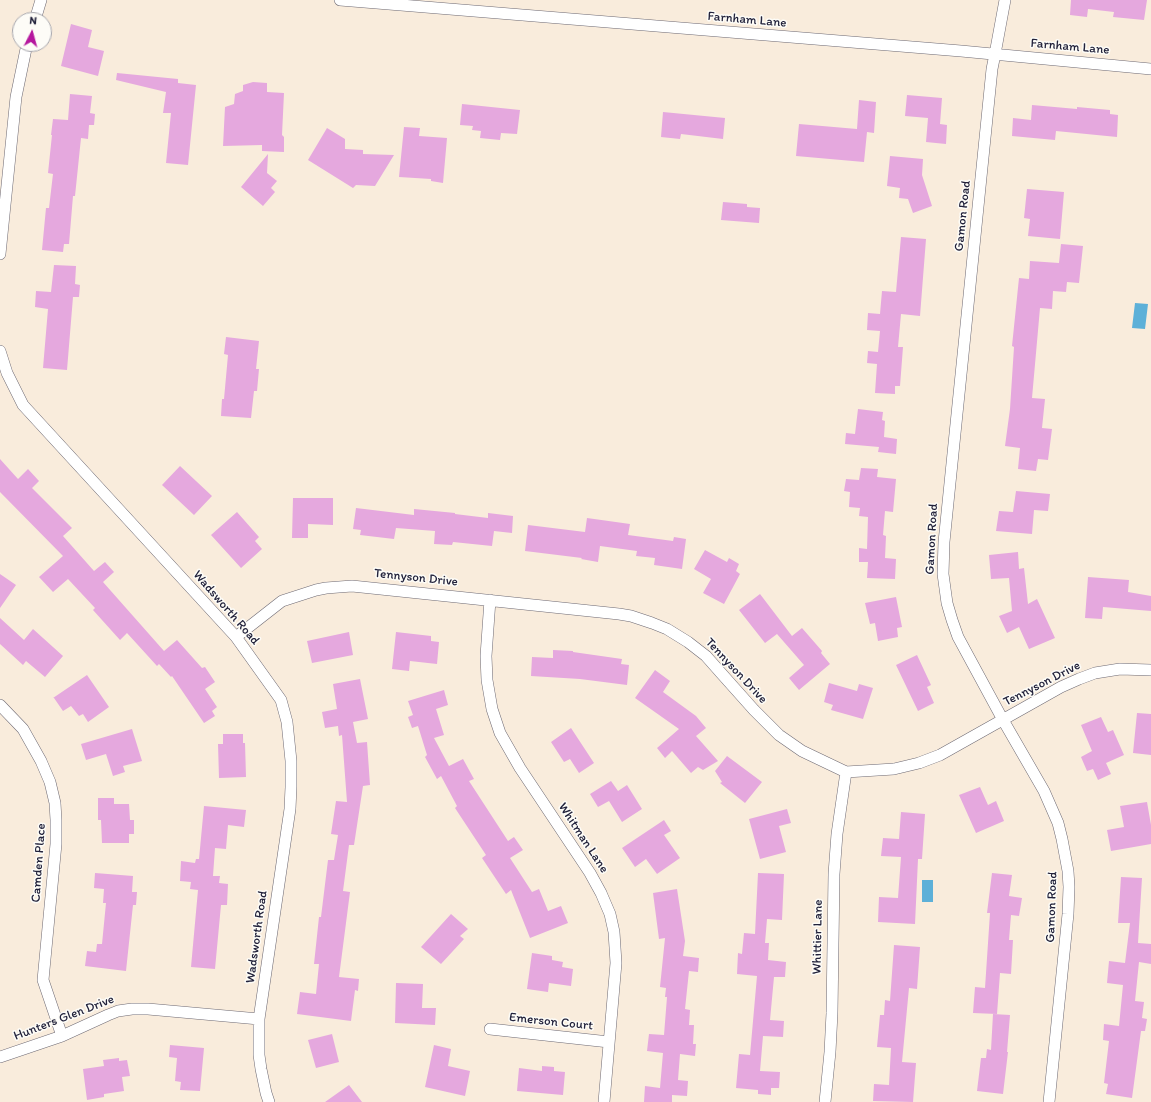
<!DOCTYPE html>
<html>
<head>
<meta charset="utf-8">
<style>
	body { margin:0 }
	#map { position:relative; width:1151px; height:1102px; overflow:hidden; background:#f9ecdc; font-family:Itim,sans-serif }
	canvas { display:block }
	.north { position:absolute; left:12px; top:12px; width:40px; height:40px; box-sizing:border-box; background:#fdfcf7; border:1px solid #a5a5ac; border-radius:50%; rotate:6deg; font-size:11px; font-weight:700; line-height:16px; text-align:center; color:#22223b }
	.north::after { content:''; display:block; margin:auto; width:14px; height:18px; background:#b5179e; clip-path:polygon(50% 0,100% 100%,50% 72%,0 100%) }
</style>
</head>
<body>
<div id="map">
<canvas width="1151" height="1102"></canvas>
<div class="north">N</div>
</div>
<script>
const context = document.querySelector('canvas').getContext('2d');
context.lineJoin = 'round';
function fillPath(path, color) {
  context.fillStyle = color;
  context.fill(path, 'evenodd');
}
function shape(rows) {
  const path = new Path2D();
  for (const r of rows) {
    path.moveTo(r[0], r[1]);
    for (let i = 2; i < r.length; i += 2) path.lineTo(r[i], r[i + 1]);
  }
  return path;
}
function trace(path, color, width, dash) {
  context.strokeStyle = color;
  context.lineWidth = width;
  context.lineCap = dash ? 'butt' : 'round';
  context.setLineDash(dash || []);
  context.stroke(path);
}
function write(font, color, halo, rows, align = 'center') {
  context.font = font + ' Itim,sans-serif';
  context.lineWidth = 3;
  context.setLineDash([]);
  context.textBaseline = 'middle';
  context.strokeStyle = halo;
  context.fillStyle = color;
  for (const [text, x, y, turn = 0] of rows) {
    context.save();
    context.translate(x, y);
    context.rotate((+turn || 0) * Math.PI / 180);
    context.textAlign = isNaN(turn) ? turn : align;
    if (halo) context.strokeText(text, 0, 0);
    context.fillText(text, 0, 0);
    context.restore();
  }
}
const water = shape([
	[1135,303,1148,304,1145,329,1132,328],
	[922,880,933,880,933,902,922,902]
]);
const building = shape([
	[1071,0,1147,0,1144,20,1113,17,1114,12,1088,9,1087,17,1070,15],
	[71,24,92,30,88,47,104,51,98,76,61,66],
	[117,73,178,79,178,83,196,85,188,165,166,163,171,113,163,113,166,92,116,80],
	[253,82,267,83,267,92,284,93,282,135,284,137,284,152,262,151,262,145,223,146,225,107,234,104,235,94,243,91,243,85],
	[70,94,92,96,90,113,95,114,94,125,89,125,88,139,81,138,75,196,73,196,69,244,64,244,63,252,42,250,46,208,49,208,53,174,48,173,52,135,51,135,53,119,68,120],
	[907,95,942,98,940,124,947,125,946,144,926,142,928,118,905,116],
	[859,100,876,102,874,133,867,132,864,162,796,156,799,124,857,129],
	[462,104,520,110,517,134,501,133,500,140,480,138,481,131,472,130,473,126,460,125],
	[1032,105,1077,109,1077,107,1110,110,1110,114,1118,115,1117,137,1056,131,1055,140,1012,136,1013,118,1031,120],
	[663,112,725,118,723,139,681,134,680,139,661,137],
	[404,127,420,128,419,136,447,138,443,183,431,181,431,179,399,177],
	[327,128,345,139,345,149,363,150,363,154,394,155,375,186,356,185,353,188,308,160],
	[268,154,267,173,277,181,271,188,275,192,263,206,241,187],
	[890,156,923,159,922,175,932,206,913,213,908,199,899,198,900,188,887,186],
	[1027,189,1064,192,1060,239,1028,236,1030,219,1024,218],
	[723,202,747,204,747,207,760,208,759,223,721,220],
	[901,237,926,239,920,316,901,314,898,347,903,347,900,386,895,386,895,394,875,393,877,364,867,363,868,351,878,352,880,331,867,330,868,313,880,314,882,291,896,292],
	[1061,244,1083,246,1079,283,1067,282,1066,292,1053,291,1052,309,1040,308,1032,398,1045,399,1042,428,1052,429,1048,460,1038,459,1036,471,1018,469,1020,448,1005,446,1010,409,1014,347,1012,346,1019,278,1029,279,1030,261,1059,263],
	[54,265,76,266,75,284,80,285,79,297,73,297,67,370,43,368,48,309,35,307,36,291,51,292],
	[226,337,259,341,256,369,259,369,257,391,254,391,251,418,221,416,222,399,224,399,228,355,224,354],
	[858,409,883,412,882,420,885,421,884,437,897,439,896,454,878,452,879,447,845,444,846,433,855,434],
	[0,459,18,479,28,469,39,481,32,488,72,528,63,536,94,571,105,562,114,572,103,582,164,651,177,640,202,668,205,667,215,682,205,689,217,707,212,711,215,716,204,723,172,676,171,677,159,664,157,666,127,633,120,640,93,610,95,608,68,579,53,592,39,577,63,556,0,492],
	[180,466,212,496,194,515,162,485],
	[861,468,878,469,877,477,896,479,893,512,885,511,883,535,886,536,885,558,896,559,895,579,867,578,868,562,859,562,859,548,867,549,868,517,859,516,860,508,849,507,850,492,844,491,846,479,859,480],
	[1016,491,1050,494,1048,511,1034,510,1032,534,996,531,999,511,1013,512],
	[293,498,333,498,333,525,308,524,308,538,292,538],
	[356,508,414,515,414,509,455,513,455,514,488,518,488,513,513,516,512,533,494,531,492,546,453,542,452,545,434,544,435,531,396,528,394,539,360,535,361,530,353,529],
	[237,512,259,537,255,541,262,549,241,568,211,535],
	[587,518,630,524,628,535,673,541,674,537,686,539,682,569,654,565,655,558,636,556,637,551,600,546,598,562,581,559,582,558,525,551,528,525,585,532],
	[705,550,727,562,729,558,739,564,736,571,740,574,724,604,703,593,711,579,694,569],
	[1018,552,1019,569,1024,568,1028,604,1037,599,1055,638,1029,649,1019,627,1007,633,999,616,1012,611,1009,578,991,579,989,555],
	[0,574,16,585,0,608],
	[1088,577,1129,580,1128,592,1151,596,1151,611,1103,607,1102,619,1085,618],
	[760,594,792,636,802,628,822,651,821,653,830,664,799,690,789,678,804,665,777,634,765,643,739,610],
	[896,597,902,627,897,628,898,637,878,641,875,623,870,624,865,603],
	[0,618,24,640,33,629,63,656,45,677,26,661,23,665,0,644],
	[349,632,353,655,312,663,307,641],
	[396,632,431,636,431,641,439,642,437,664,410,661,409,671,392,669],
	[553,650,573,651,573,652,622,659,621,664,629,665,627,685,580,679,531,676,532,657,553,658],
	[917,655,931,685,927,687,934,703,918,711,896,665],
	[655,670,670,681,663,692,696,716,706,728,696,736,718,761,703,770,698,767,691,773,672,751,665,758,657,748,679,729,635,698],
	[87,675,109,707,88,722,83,714,79,716,71,706,63,711,54,698,53,698],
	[360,679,368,719,353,722,357,743,367,742,370,785,363,786,354,845,349,845,343,891,350,892,339,977,359,979,358,991,355,990,351,1021,297,1014,300,992,316,994,319,964,314,964,319,917,321,917,328,860,334,860,338,835,331,834,336,801,347,802,342,735,339,736,338,726,325,728,322,712,337,709,333,684],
	[829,683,857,691,859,684,873,688,863,719,831,710,833,705,824,702],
	[444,690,448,705,436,709,444,735,434,738,449,766,463,759,474,779,469,781,508,841,514,837,523,850,510,858,532,892,539,889,548,911,561,906,568,923,530,938,511,890,506,894,482,858,486,855,455,808,457,806,441,776,437,779,425,757,427,755,418,726,412,728,408,717,413,715,408,701],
	[1137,713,1151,714,1151,755,1133,753],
	[1101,717,1108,732,1113,730,1124,755,1106,763,1111,774,1098,780,1093,769,1087,771,1081,757,1092,751,1081,725],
	[571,728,594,763,579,773,570,759,564,762,551,742],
	[132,729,142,761,123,766,125,772,113,776,106,754,86,760,81,744],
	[223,734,243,734,243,743,245,743,246,777,219,778,218,744,223,744],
	[727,756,762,782,745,803,720,783,722,782,715,771],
	[611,781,618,791,627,785,642,809,622,822,609,801,598,807,590,794],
	[980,787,988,805,996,801,1004,821,976,833,959,795],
	[98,798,114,798,114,804,129,804,130,820,134,820,134,834,129,834,129,843,102,843,101,820,98,820],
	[1147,802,1151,825,1151,844,1111,851,1107,830,1124,827,1120,806],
	[204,806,246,810,244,827,228,825,226,849,215,848,213,876,220,876,219,883,228,884,227,905,221,905,215,969,191,967,198,890,190,889,191,882,180,881,181,861,195,863,196,859,199,859],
	[787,809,791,823,779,826,786,852,760,859,749,819],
	[901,812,925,814,922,859,918,859,915,924,878,922,879,897,898,898,901,857,881,856,883,838,899,839],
	[664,820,671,831,664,835,680,858,657,874,646,859,635,867,622,848],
	[95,873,133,876,132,892,137,892,136,905,133,905,126,971,85,966,87,951,96,952,97,944,102,944,106,903,103,903,104,889,94,888],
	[758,873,784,874,782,920,767,919,765,943,769,943,768,960,786,962,785,977,774,977,770,1020,784,1021,783,1037,763,1036,760,1071,780,1072,779,1088,771,1088,771,1095,758,1094,758,1090,736,1088,739,1054,750,1055,757,976,737,974,738,953,742,954,744,933,755,934],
	[992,873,1012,875,1009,896,1022,898,1019,916,1011,915,1009,940,1013,940,1011,974,1000,973,997,1014,973,1013,975,987,985,988,990,913,987,913],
	[1121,877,1142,878,1138,943,1151,944,1151,964,1139,962,1135,1001,1144,1002,1142,1018,1147,1019,1145,1031,1141,1031,1132,1098,1106,1094,1108,1084,1104,1083,1109,1041,1103,1040,1104,1024,1119,1026,1123,985,1107,983,1109,961,1125,963,1130,923,1118,923],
	[677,889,685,941,683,956,699,958,698,972,689,971,685,1009,690,1010,689,1025,694,1025,693,1044,696,1044,695,1056,680,1054,678,1080,688,1081,687,1096,672,1095,672,1102,644,1102,645,1086,660,1088,663,1053,647,1051,649,1034,664,1035,667,997,665,997,666,988,660,987,665,938,659,939,653,893],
	[451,914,468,929,460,936,464,939,441,964,421,947],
	[894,945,920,947,917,989,909,988,902,1062,916,1063,913,1102,873,1101,874,1084,889,1085,891,1048,877,1047,880,1015,884,1015,885,1000,890,1001],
	[532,953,552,956,552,960,563,962,562,967,573,969,571,986,549,983,548,992,527,989],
	[396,983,423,984,422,1008,436,1008,435,1025,395,1023],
	[993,1014,1010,1015,1007,1052,1008,1052,1003,1094,977,1091,981,1058,986,1058,987,1049,991,1050],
	[332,1034,339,1062,316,1068,308,1040],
	[170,1045,204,1048,200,1091,180,1090,181,1082,175,1081,177,1058,169,1057],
	[434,1045,451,1049,448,1066,470,1071,465,1096,425,1087],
	[119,1058,119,1061,127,1060,130,1076,122,1077,124,1091,104,1094,104,1097,87,1100,83,1069,104,1066,103,1060],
	[542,1066,554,1067,554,1071,565,1072,563,1095,517,1091,519,1068,542,1071],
	[349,1085,362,1102,325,1102]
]);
const street = shape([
	[340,0,961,51,1151,69],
	[1005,0,995,54,992,69,944,542,943,574,947,603,952,620,958,637,1003,720,1044,791,1058,823,1062,839,1068,871,1069,887,1068,914,1049,1102],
	[35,20,41,0],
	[0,254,16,97,27,44],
	[0,351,7,373,23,405,236,637,281,700,287,722,291,761,291,787,290,809,259,1019,259,1055,261,1069,266,1093,269,1102],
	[490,600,486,656,487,680,492,709,500,733,520,768,590,873,601,893,610,914,614,932,616,963,604,1102],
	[236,637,282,601,316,590,326,588,352,586,619,614,631,616,652,623,667,629,688,642,706,656,721,673,754,710,779,735,802,751,846,772,894,769,919,763,940,755,1061,687,1079,679,1095,673,1120,669,1151,670],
	[0,705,23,729,41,761,50,782,55,803,56,820,56,844,43,980,62,1036],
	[490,1029,609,1042],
	[0,1057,62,1036,108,1015,118,1011,132,1009,148,1009,259,1019],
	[825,1102,830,1052,832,1013,834,874,837,834,846,772]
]);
const streetNames = [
	["Farnham Lane",747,20,5],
	["Farnham Lane",1070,47,5],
	["Gamon Road",963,216,-84],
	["Gamon Road",932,539,-87],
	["Tennyson Drive",416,578,6],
	["Wadsworth Road",226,608,49],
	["Tennyson Drive",736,671,47],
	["Tennyson Drive",1042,684,-27],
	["Whitman Lane",583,838,57],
	["Camden Place",39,863,-86],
	["Gamon Road",1052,907,-88],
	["Wadsworth Road",257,937,-82],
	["Whittier Lane",818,937,-89],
	["Hunters Glen Drive",64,1018,-21],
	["Emerson Court",551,1022,6]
];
fillPath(water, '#5db0d8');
fillPath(building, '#e5a8de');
trace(street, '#6d6973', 12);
trace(street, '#fff', 11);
write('13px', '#22223b', '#fdfcf7', streetNames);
</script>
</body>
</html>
